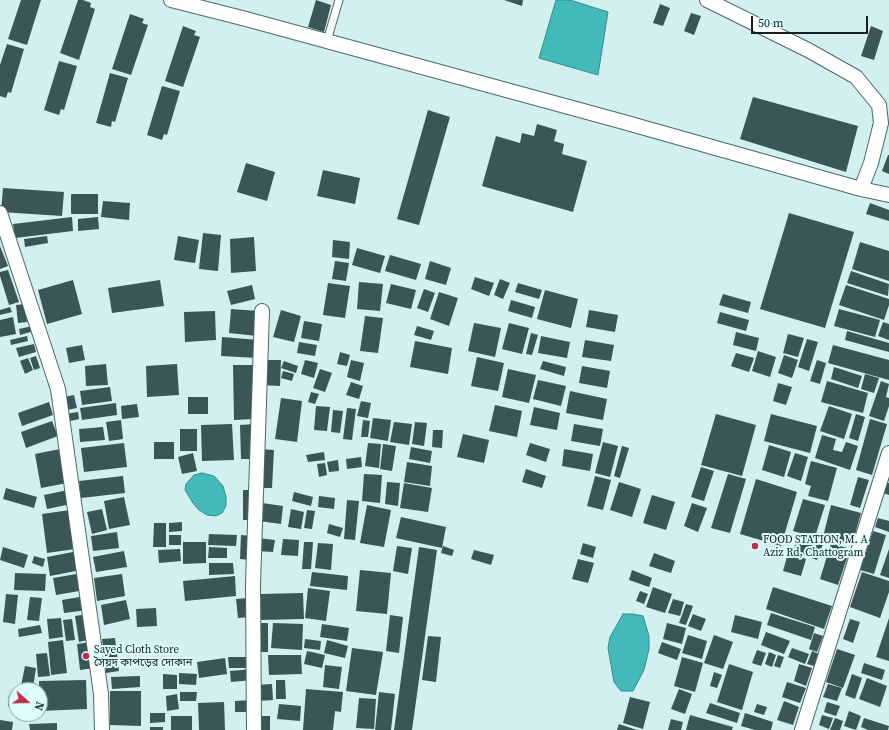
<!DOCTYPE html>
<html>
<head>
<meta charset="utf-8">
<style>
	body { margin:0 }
	#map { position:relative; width:889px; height:730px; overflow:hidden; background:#d1f0ef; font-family:"Source Serif 4",serif }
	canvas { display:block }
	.north { position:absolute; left:8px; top:682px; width:40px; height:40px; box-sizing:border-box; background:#defdfd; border:1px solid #8da4a4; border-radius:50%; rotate:110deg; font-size:11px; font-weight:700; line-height:16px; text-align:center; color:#141f1f }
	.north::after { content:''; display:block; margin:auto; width:14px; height:18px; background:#be2d49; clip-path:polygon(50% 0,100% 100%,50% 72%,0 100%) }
	.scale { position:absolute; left:751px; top:16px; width:117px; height:18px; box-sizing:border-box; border:2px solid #141f1f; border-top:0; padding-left:5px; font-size:12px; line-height:14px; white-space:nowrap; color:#141f1f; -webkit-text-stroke:3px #defdfd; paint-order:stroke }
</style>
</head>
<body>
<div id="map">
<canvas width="889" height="730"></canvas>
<div class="north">N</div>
<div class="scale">50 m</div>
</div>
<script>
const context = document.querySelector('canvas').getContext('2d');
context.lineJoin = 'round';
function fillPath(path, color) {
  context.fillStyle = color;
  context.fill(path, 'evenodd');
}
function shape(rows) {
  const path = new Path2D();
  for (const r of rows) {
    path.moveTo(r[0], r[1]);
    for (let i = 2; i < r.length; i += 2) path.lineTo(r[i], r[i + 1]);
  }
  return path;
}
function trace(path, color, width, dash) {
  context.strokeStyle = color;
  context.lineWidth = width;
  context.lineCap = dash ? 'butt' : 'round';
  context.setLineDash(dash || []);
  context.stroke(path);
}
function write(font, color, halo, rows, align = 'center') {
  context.font = font + ' "Source Serif 4","Noto Sans Bengali",serif';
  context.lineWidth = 4;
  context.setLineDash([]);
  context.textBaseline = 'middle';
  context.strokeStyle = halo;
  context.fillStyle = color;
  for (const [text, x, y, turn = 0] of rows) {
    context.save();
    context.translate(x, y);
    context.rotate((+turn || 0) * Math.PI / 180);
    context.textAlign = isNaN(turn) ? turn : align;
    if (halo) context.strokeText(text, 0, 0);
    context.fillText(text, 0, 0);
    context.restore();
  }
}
const water = shape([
	[556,0,570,0,608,12,598,75,539,58,556,0],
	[202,473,214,476,223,486,226,497,226,506,222,513,216,516,207,515,199,510,193,503,185,490,186,484,194,475,202,473],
	[623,614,633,614,643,616,649,636,649,649,644,670,633,691,621,691,614,682,608,648,610,637,623,614]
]);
const building = shape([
	[21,0,41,0,27,45,8,39],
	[78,0,83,0,91,3,90,7,95,9,79,60,60,53],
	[316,0,331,5,324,32,308,27],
	[504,0,523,0,522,6],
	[660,4,670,8,663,26,653,23],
	[691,13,701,16,694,35,684,31],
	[130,14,144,19,142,23,148,25,131,75,112,69],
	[183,26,196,31,194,35,200,37,183,87,165,81],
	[871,26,883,31,874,60,861,56],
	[7,44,24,49,11,93,8,92,6,98,0,96,0,65],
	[59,61,77,66,64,110,61,109,59,115,44,110],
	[110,73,128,78,115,122,112,121,111,127,96,123],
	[162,86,180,91,167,135,164,134,162,140,147,135],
	[753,97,858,126,846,172,740,139],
	[428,110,450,117,419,225,397,219],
	[537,124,557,130,554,141,564,144,562,154,587,161,573,212,482,186,496,136,520,143,522,133,534,136],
	[888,155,889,155,889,174,882,171],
	[246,163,275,172,267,201,237,192],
	[323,170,360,178,355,204,317,196],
	[3,188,64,192,62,216,1,212],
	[71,194,98,194,98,214,71,214],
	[103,201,130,203,129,220,101,217],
	[870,203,889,210,889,221,866,214],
	[789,213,854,232,825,328,760,309],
	[72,217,73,231,15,238,13,224],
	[98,217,99,229,78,231,78,219],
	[203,233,221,235,218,271,199,269],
	[47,236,48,243,25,247,24,239],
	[178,236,199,240,195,263,174,260],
	[254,237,256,271,231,273,230,239],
	[333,240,350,242,349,259,332,257],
	[860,242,889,251,889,281,852,269],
	[0,246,8,266,0,269],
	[357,248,385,256,380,273,352,265],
	[390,255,421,264,416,280,385,271],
	[335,261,349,263,346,281,332,279],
	[430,261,451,268,446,285,425,279],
	[8,270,19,302,9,305,0,276,0,272],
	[851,271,889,284,888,296,847,283],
	[475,277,494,283,489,296,471,289],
	[500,279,510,283,503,299,494,295],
	[73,280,82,314,47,324,38,290],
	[160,280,164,306,112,313,108,288],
	[359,282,383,284,380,311,357,309],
	[328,283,350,286,345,318,323,315],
	[518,283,542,290,539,299,515,292],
	[391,284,416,290,411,309,386,303],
	[252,285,255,299,231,305,227,291],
	[846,285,889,299,889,305,884,320,839,305],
	[424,289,435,293,428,312,417,308],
	[545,290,578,299,571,328,537,319],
	[439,292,458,298,449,326,430,319],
	[723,294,751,302,748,313,719,305],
	[511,300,535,307,532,318,508,311],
	[25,304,27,322,18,323,16,305],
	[10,307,12,312,0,315,0,310],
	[231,309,259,311,257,336,229,333],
	[839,309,880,320,875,337,834,326],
	[281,310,301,316,294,342,273,337],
	[589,310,618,315,615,332,586,327],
	[215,311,216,340,185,342,184,312],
	[720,312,749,320,746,331,717,323],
	[365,316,383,318,378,353,360,351],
	[13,317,16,334,0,337,0,320],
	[304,321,322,324,319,341,301,338],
	[883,322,889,324,889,340,878,336],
	[474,323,501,328,495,357,468,351],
	[509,323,529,328,522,354,502,349],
	[32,326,34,331,20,335,19,329],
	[417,326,434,331,431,340,414,335],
	[847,331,889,343,889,352,845,340],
	[736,332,759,338,756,351,733,345],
	[531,333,538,335,532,355,526,354],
	[788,334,804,338,798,357,783,353],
	[27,336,28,341,11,345,10,340],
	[541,336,570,342,567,358,538,353],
	[222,337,259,340,258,358,221,356],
	[807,339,818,342,809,371,798,367],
	[585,340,614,345,611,361,582,357],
	[415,341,452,348,448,374,410,367],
	[299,342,317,345,315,356,297,353],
	[34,344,36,352,19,357,16,348],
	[82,345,85,360,69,363,66,348],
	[833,345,889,360,889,380,828,363],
	[758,351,776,357,770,377,752,371],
	[340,352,350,355,347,366,337,364],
	[736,353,754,358,749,372,731,366],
	[784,355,798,360,792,378,778,373],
	[36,356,40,368,34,370,30,358],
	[477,357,504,363,498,391,471,386],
	[28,358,33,370,25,374,20,361],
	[262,360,281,360,280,386,261,385],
	[305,360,318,363,314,378,301,374],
	[351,360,364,363,360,381,347,377],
	[817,360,826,363,820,384,810,381],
	[284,361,298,366,296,373,281,368],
	[543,361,566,367,564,376,540,369],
	[106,364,108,385,86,386,85,366],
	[177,364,179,395,147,397,146,366],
	[233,365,254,365,254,419,234,420],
	[582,366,610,371,607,388,579,383],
	[834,367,862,376,858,388,831,379],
	[320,369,332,373,325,392,313,388],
	[508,369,536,375,529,403,502,397],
	[283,371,294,374,292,381,281,378],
	[865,374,879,378,874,393,861,389],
	[538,380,566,386,561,406,533,399],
	[827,381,868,393,863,413,821,402],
	[881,381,889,384,886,397,889,398,889,406,884,421,869,416],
	[351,382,363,386,359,399,346,395],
	[778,383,792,387,786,405,773,401],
	[110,387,112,401,82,405,80,391],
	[570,391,607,399,603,420,566,413],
	[311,392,319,394,315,404,308,402],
	[74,395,77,408,67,410,64,397],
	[188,397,208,397,208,414,188,414],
	[281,398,302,401,297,442,275,439],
	[361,401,371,403,368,418,357,416],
	[49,402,53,415,22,426,18,413],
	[116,403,117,415,82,420,80,408],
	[137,404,139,417,122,419,121,406],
	[495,405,522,411,517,437,489,431],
	[316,406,330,407,327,431,314,430],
	[829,406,852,414,844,439,820,431],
	[534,407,560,413,557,430,530,425],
	[347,408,356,409,352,440,343,439],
	[333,410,343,411,340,433,331,432],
	[78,412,79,419,66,422,65,414],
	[716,414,756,425,742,476,701,465],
	[771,414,817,426,810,453,764,441],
	[856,414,865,417,858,441,849,438],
	[373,418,391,420,388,441,370,438],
	[870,419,887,424,872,475,856,470],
	[121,420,123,439,109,441,106,422],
	[363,420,370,421,368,437,361,437],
	[52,421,58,436,26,448,21,432],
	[394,422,412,424,409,445,390,442],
	[415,422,427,423,424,446,412,444],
	[232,424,234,460,202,461,201,425],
	[254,424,255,459,241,459,240,425],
	[574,424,603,429,600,446,571,441],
	[103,427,105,440,80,442,79,429],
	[180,429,197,429,197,451,180,451],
	[433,430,443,430,442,448,432,447],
	[463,434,489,440,484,463,457,457],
	[822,435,836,439,833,450,842,452,846,442,858,446,850,470,815,458],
	[154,442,174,442,174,459,154,459],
	[603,442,618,446,610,477,595,473],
	[124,443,127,467,84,472,81,448],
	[368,443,381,444,379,468,365,466],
	[530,443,550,449,546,462,526,455],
	[383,444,396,446,392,471,380,469],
	[769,445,791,452,784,477,762,470],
	[622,446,629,448,620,478,614,476],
	[411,447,432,451,430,463,409,459],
	[60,449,67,483,41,488,35,454],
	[261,449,274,450,272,488,259,488],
	[564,449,593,454,590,471,562,466],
	[324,452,325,460,308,462,306,455],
	[193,453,197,471,182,474,178,457],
	[795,453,808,457,801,481,787,476],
	[361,457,362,467,347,469,346,459],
	[338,460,339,471,329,472,327,462],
	[811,461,837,468,828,501,808,496,811,486,805,484],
	[407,462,432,466,430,486,404,482],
	[325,463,327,475,319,477,317,464],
	[701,467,714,471,704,501,691,497],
	[526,469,546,476,542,488,522,482],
	[364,474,382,475,380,503,362,501],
	[728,474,746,479,730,533,711,528],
	[123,476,125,493,81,498,79,481],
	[595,476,611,480,603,510,587,506],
	[858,477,869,480,860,508,850,505],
	[756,479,797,492,781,546,740,534],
	[387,482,400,483,398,506,385,504],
	[619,482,641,489,632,517,610,510],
	[404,483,432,488,428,512,400,508],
	[887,483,889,483,889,495,883,493],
	[6,488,37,497,34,508,3,499],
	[68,490,71,504,47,509,44,495],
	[243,490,253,490,253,520,243,520],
	[294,492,313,497,311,506,292,501],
	[652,495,675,502,666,530,643,523],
	[319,496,335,498,334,509,318,507],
	[124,497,130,525,109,529,104,501],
	[803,499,825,505,815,537,793,531],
	[347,500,359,501,355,540,344,539],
	[262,503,283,506,281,524,259,521],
	[692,503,707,508,698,532,684,526],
	[367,505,391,510,384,547,360,543],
	[831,505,861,513,852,545,823,537],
	[102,509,107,530,92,534,87,512],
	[291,509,304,512,301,529,288,527],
	[70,510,75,549,47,553,42,514],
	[307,510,315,511,312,529,304,528],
	[401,517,446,527,442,548,396,538],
	[878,518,889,521,889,532,875,527],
	[182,522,182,531,169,532,169,523],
	[154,523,166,523,166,547,153,547],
	[329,524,343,528,340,537,327,533],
	[873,531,886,535,874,574,860,570],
	[117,532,119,548,93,551,91,536],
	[209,534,237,535,236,546,208,545],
	[169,535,181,535,181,545,169,545],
	[241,535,252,536,251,560,240,559],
	[799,535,823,544,817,560,793,551],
	[258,538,275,540,273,552,257,551],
	[283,539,299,540,298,556,281,555],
	[183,542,206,542,206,563,183,564],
	[304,542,313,542,311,569,302,569],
	[318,543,333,544,331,570,315,568],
	[583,543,596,547,593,558,580,554],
	[831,543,850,549,838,585,820,579],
	[397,546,412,548,408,574,393,571],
	[443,546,454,550,452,556,441,553],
	[3,547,28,555,24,568,0,560],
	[209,547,227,548,227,558,208,558],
	[419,547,437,550,412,730,394,730],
	[180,549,181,561,159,563,158,550],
	[889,549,889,578,880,575],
	[474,550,494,555,491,565,471,559],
	[78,551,81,570,50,576,47,557],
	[124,551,127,567,96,572,93,557],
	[654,553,675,561,671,573,649,566],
	[788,553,806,559,801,576,783,571],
	[34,556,45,559,43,567,32,563],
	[578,559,594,563,588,583,572,579],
	[209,563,233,563,234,574,209,575],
	[360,570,391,573,387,614,356,611],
	[632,570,652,578,649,587,629,580],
	[312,572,348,576,347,590,310,586],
	[862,572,889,581,889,592,880,618,850,607],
	[15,573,46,574,45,591,14,590],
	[82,573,85,590,56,595,53,578],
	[122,574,125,596,97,601,94,578],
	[235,576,236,596,185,601,183,581],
	[653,587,672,594,665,613,646,607],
	[773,587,832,606,824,629,766,609],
	[308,588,330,591,326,621,305,618],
	[640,591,648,594,644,604,636,601],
	[303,593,304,619,260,620,260,594],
	[6,594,18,595,15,624,3,622],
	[85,596,88,610,64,613,62,600],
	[30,597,42,598,39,621,27,620],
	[249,598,251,617,238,618,236,599],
	[673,599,684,602,680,616,668,613],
	[126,600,130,619,104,625,101,605],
	[686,604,693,606,686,625,679,623],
	[156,608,157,626,137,627,136,609],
	[771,613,815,627,811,640,767,625],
	[88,614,92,639,79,642,75,616],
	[693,614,706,619,701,631,688,626],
	[390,615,403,617,399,653,386,651],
	[735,615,762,622,758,639,731,632],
	[61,618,63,637,49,639,47,619],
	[889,618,889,661,876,657],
	[72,619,75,640,66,641,63,620],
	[850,619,860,622,853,643,843,639],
	[255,623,268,623,268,652,255,652],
	[273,623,303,624,302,650,271,648],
	[667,623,686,628,682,644,663,639],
	[322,624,349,628,347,641,320,637],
	[40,625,42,633,19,637,18,629],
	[766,632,790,641,784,654,761,645],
	[814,633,823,636,817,652,809,649],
	[688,635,707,641,702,659,682,653],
	[714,635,733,642,723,669,704,663],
	[428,636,441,637,436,682,422,680],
	[115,638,119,671,106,673,102,639],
	[305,639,321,641,320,650,304,648],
	[63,640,67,673,51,675,48,642],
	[327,640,348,646,345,658,324,653],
	[91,642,94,668,80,670,77,644],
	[662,642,681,649,677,660,658,653],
	[352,648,383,652,376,695,346,691],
	[792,648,809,654,805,664,788,657],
	[837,649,855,655,843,688,826,682],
	[757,650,766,653,761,666,752,663],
	[307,651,325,655,322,668,304,664],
	[812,651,819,654,814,666,807,664],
	[769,652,776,655,772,667,765,664],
	[47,653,50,676,38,677,36,654],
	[268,655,301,655,302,674,269,675],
	[778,655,784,657,780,668,774,666],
	[228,657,252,657,252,668,229,668],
	[682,657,703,663,695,692,674,686],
	[225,658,227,674,199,678,197,662],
	[864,663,885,670,882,680,861,673],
	[729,664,753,672,742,710,717,702],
	[799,664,812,668,806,686,794,681],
	[325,665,342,667,339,689,323,687],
	[25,666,36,668,33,688,21,686],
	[252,669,253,680,231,682,230,671],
	[714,672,722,675,717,688,710,686],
	[179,673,197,674,196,685,179,684],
	[163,674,177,675,177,689,163,689],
	[852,674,862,678,855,699,845,695],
	[140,676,140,687,112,689,111,677],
	[867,678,887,686,880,707,859,699],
	[86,680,87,709,40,711,39,681],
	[276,680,285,680,286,699,276,699],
	[787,682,806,688,800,703,782,697],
	[272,684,273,700,258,701,257,685],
	[828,684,842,688,837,701,823,697],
	[306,689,343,692,341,712,335,711,333,730,303,730],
	[679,689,692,694,685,714,671,709],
	[110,691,141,691,141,726,110,725],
	[180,692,197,692,196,701,180,701],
	[379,692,395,694,391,730,375,730],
	[177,694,179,709,167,711,166,696],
	[9,695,16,695,16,707,8,706],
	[630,697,650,702,643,729,623,723],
	[359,698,376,699,374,729,356,728],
	[252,700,252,712,235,712,235,701],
	[784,701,799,707,793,725,777,720],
	[224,702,225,730,199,730,198,703],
	[827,702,840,706,836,716,824,712],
	[710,703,740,713,737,723,706,713],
	[279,704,301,706,300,721,277,719],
	[757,704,767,707,764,715,754,712],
	[849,711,861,716,856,730,844,726],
	[150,713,165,713,165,722,150,723],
	[745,713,773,722,771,730,755,730,741,726],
	[690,715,733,727,732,730,686,730],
	[822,715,833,718,829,729,819,725],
	[171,716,192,716,192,730,171,730],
	[258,716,270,716,270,730,258,730],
	[835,718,843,721,840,730,830,730],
	[864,718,889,726,888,730,868,730,861,727],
	[671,719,683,722,681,730,668,730],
	[0,720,13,722,12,730,0,730],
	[57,723,57,730,30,730,29,724],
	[619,724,637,730,617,730],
	[150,727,163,727,163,730,150,730]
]);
const service = shape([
	[327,41,339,0]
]);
const minor = shape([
	[171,0,246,19,620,121,861,189],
	[707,0,808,50,856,77,879,105,881,123,871,163,861,189,889,195],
	[0,213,58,389,101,694,102,730],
	[254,730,253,584,262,311],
	[802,730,889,453]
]);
const markers = [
	[755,546,4,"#be2d49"],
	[86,656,4,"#be2d49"]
];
const poiNames = [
	["FOOD STATION, M. A",763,540],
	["Aziz Rd, Chattogram",763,553],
	["Sayed Cloth Store",94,650],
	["সৈয়দ কাপড়ের দোকান",94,663]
];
fillPath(water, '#43b9b9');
trace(water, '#358b8b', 1);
fillPath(building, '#3b5656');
trace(service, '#4b6767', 9);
trace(minor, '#4b6767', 16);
trace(service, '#fff', 7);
trace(minor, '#fff', 14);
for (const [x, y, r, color] of markers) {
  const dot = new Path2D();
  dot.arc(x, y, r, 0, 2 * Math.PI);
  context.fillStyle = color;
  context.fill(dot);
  trace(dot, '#defdfd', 1.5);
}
write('11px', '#141f1f', '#defdfd', poiNames, 'left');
</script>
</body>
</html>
